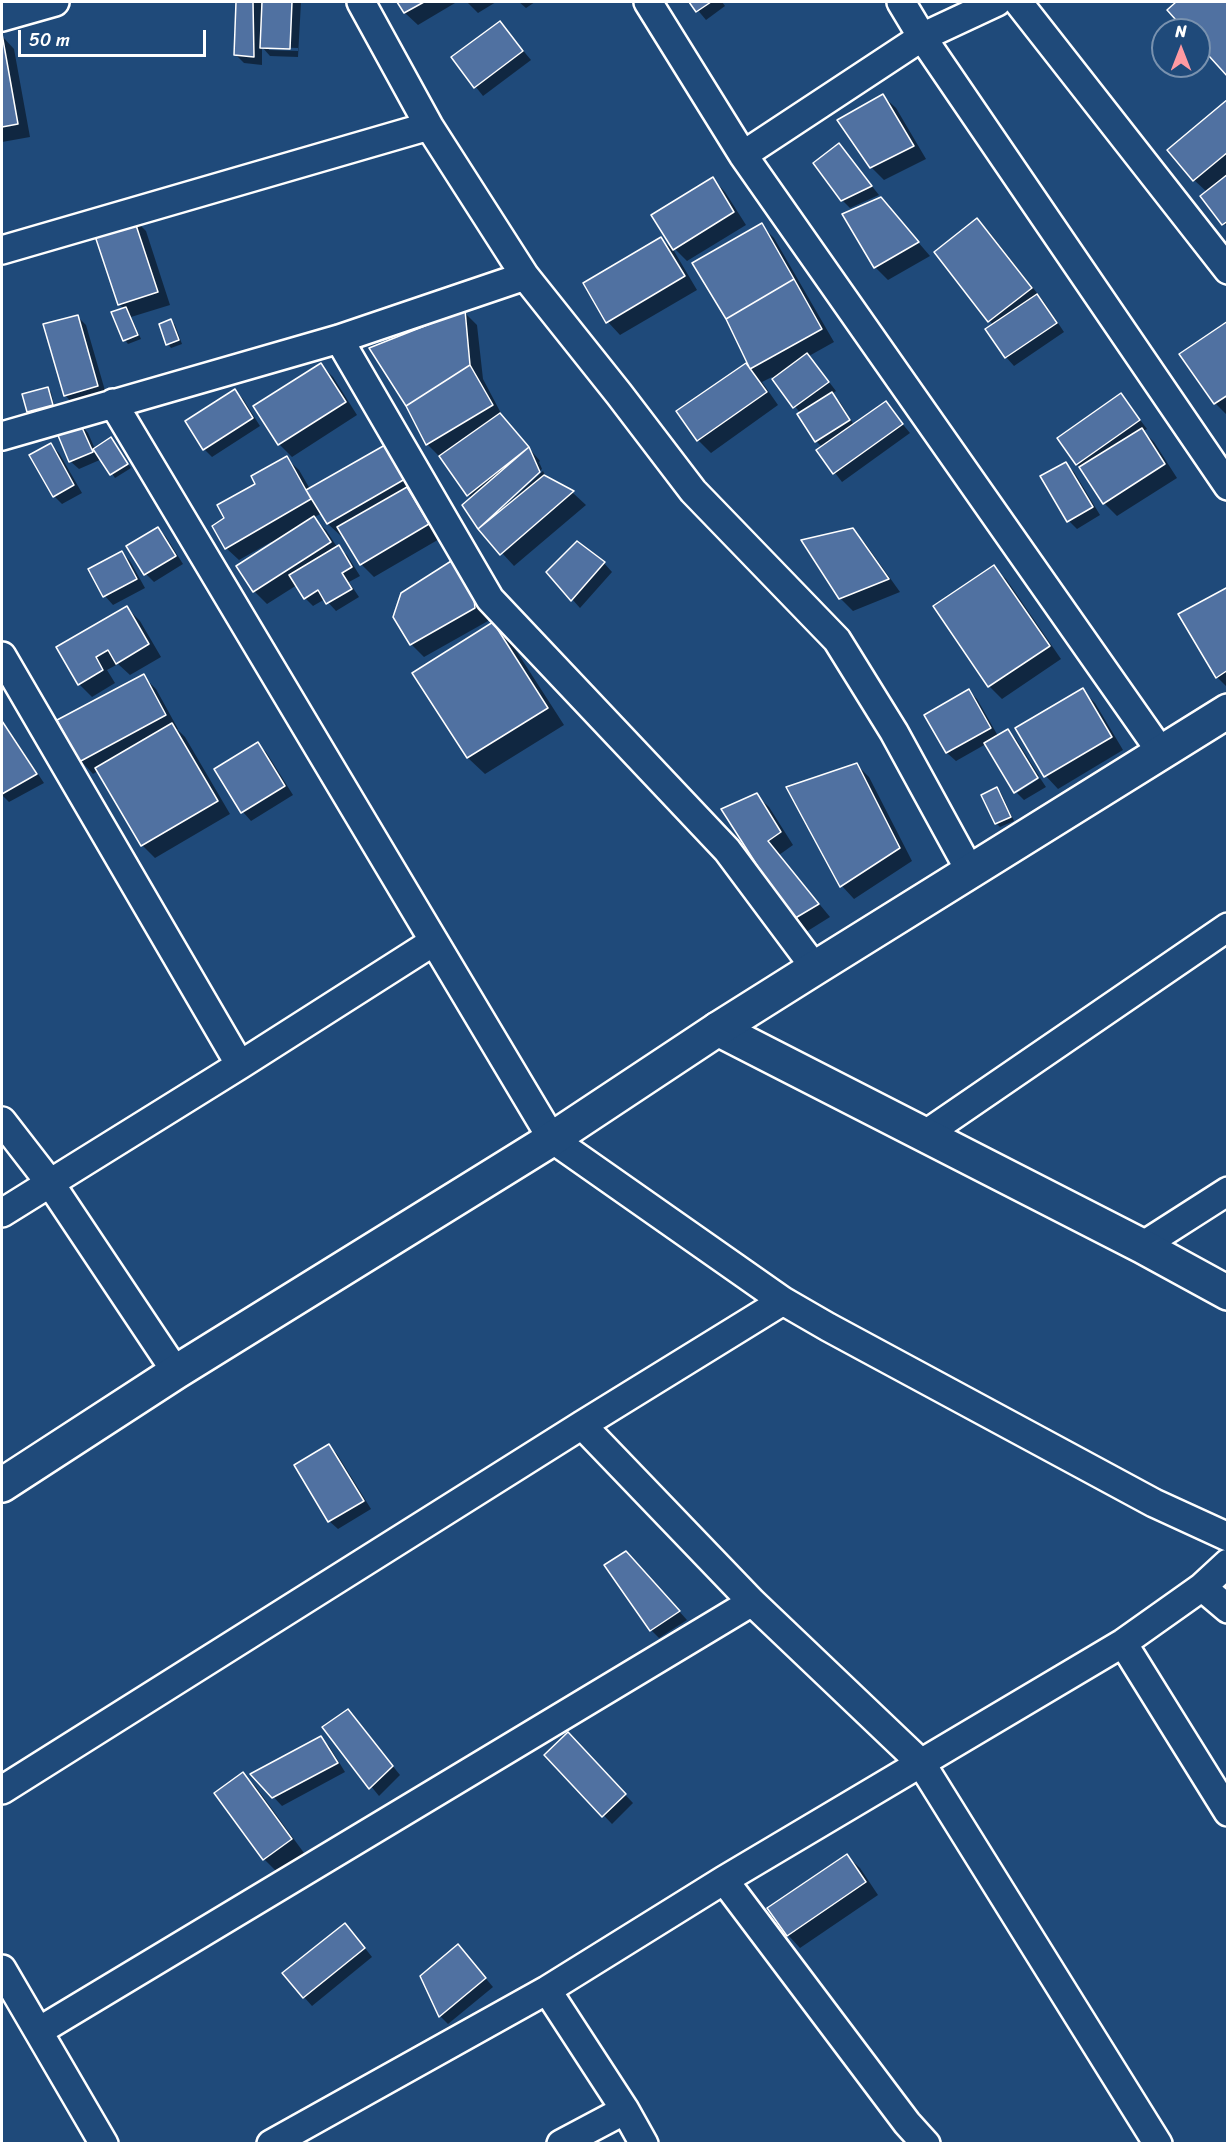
<!DOCTYPE html>
<html>
<head>
<meta charset="utf-8">
<style>
	body { margin:0 }
	#map { position:relative; width:1229px; height:2145px; overflow:hidden; background:#1f4a7a; font-family:Sriracha,sans-serif }
	canvas { display:block }
	.frame { position:absolute; inset:0; border:3px solid #fff; pointer-events:none }
	.north { position:absolute; left:1151px; top:18px; width:60px; height:60px; box-sizing:border-box; background:#1f4a7a; border:2px solid #7992af; border-radius:50%; rotate:0deg; font-size:16px; font-weight:700; line-height:24px; text-align:center; color:#fff }
	.north::after { content:''; display:block; margin:auto; width:21px; height:27px; background:#ff9aa2; clip-path:polygon(50% 0,100% 100%,50% 72%,0 100%) }
	.scale { position:absolute; left:18px; top:30px; width:188px; height:27px; box-sizing:border-box; border:3px solid #fff; border-top:0; padding-left:8px; font-size:18px; line-height:21px; white-space:nowrap; color:#fff; -webkit-text-stroke:4px #1f4a7a; paint-order:stroke }
</style>
</head>
<body>
<div id="map">
<canvas width="1229" height="2145"></canvas>
<div class="frame"></div>
<div class="north">N</div>
<div class="scale">50 m</div>
</div>
<script>
const context = document.querySelector('canvas').getContext('2d');
context.lineJoin = 'round';
function fillPath(path, color) {
  context.fillStyle = color;
  context.fill(path, 'evenodd');
}
function shape(rows) {
  const path = new Path2D();
  for (const r of rows) {
    path.moveTo(r[0], r[1]);
    for (let i = 2; i < r.length; i += 2) path.lineTo(r[i], r[i + 1]);
  }
  return path;
}
function trace(path, color, width, dash) {
  context.strokeStyle = color;
  context.lineWidth = width;
  context.lineCap = dash ? 'butt' : 'round';
  context.setLineDash(dash || []);
  context.stroke(path);
}
const shadow = shape([
	[237,2,261,2,261,7,264,7,264,2,301,2,298,57,270,56,262,47,262,65,244,63,236,55],
	[269,47,298,48,298,51,269,50],
	[398,2,454,2,455,3,418,25,405,13],
	[467,2,496,2,478,13],
	[519,2,535,2,526,8],
	[691,2,722,2,725,6,706,20],
	[1178,2,1228,2,1228,75,1199,43,1199,30,1187,30,1169,10],
	[500,23,531,60,483,96,453,58],
	[2,36,14,49,30,137,2,142],
	[883,96,896,108,926,159,884,180,871,167],
	[1228,101,1228,228,1202,196,1207,192,1194,180],
	[839,145,879,195,850,208,842,200],
	[713,179,725,192,746,225,687,261,675,249],
	[881,199,930,256,888,280,875,267],
	[133,218,146,231,170,305,131,317,141,339,128,344,125,340,124,309,119,304],
	[977,220,990,233,1044,302,1064,332,1014,366,1006,357,987,329,993,325,936,253],
	[761,225,774,238,834,342,809,356,836,391,832,394,840,402,854,425,885,403,910,433,842,482,818,451,822,447,816,441,801,414,772,377,762,382,778,405,711,453,698,440,746,365,751,370,727,318],
	[661,239,674,251,697,290,620,335,608,322],
	[464,312,477,325,483,379,504,419,540,461,539,462,542,469,479,527,472,499,440,457,427,444],
	[77,316,86,325,106,394,73,404,65,395],
	[171,321,175,325,182,344,171,348,168,344],
	[1228,323,1228,416,1215,403],
	[320,364,333,377,357,415,292,457,279,444],
	[47,389,51,392,55,409,32,415,28,411],
	[235,391,243,399,260,426,212,457,204,449],
	[1121,395,1147,429,1143,431,1154,442,1177,478,1117,516,1104,503,1083,470,1077,464],
	[80,424,88,433,95,449,114,443,131,468,115,478,102,459,79,469,70,461],
	[51,445,59,453,82,493,62,504,54,496],
	[384,446,417,493,413,495,419,501,441,538,374,577,361,564,344,535,341,536,328,524,322,513,313,518,326,530,337,547,347,555,360,576,349,582,359,597,336,611,325,599,313,606,305,598,297,585,267,604,254,591,273,544,271,542,239,560,226,548,226,519,257,484,286,458,299,470,310,489],
	[1065,463,1074,472,1100,515,1077,529,1069,521],
	[543,471,546,477,573,493,586,505,514,566,480,529],
	[158,528,166,537,183,564,154,582,146,574,128,547],
	[852,530,865,543,900,592,853,611,840,598],
	[121,552,130,561,145,588,113,605,105,596,90,569],
	[604,563,612,572,580,608,548,572],
	[993,567,1006,579,1061,659,1002,699,989,686,935,607],
	[1228,589,1228,688,1217,677],
	[484,590,488,621,424,657,411,644],
	[127,608,140,621,161,657,130,675,118,664,107,670,115,683,92,697,79,684,58,648],
	[493,624,510,641,564,725,485,774,468,758,415,674],
	[143,676,156,689,178,729,177,729,185,737,230,814,155,858,142,845,98,771,93,774,81,761],
	[1082,690,1095,703,1123,750,1058,789,1045,775],
	[969,691,977,699,998,736,1008,731,1016,739,1039,776,1015,790,986,744,956,761,947,753,926,715],
	[2,722,8,729,44,783,9,802,2,795],
	[257,744,266,752,293,795,251,821,243,812,216,770],
	[856,764,869,777,912,861,854,899,842,886],
	[1040,778,1046,787,1024,800,1017,793],
	[997,789,1001,793,1014,821,1000,827,996,823],
	[756,795,769,807,793,845,779,855,830,917,806,932,794,919,723,810],
	[329,1446,337,1454,371,1509,338,1529,329,1521],
	[634,1561,687,1620,659,1638,651,1630],
	[348,1711,400,1775,379,1796,324,1728],
	[568,1735,633,1803,612,1824,546,1755],
	[320,1738,329,1746,345,1772,282,1806,252,1774],
	[243,1774,256,1787,304,1853,277,1872,264,1859,216,1794],
	[847,1856,860,1868,878,1895,800,1948,788,1935],
	[353,1933,372,1957,312,2006,304,1997],
	[466,1955,493,1987,448,2024,440,2016,421,1976]
]);
const building = shape([
	[236,2,253,2,254,57,234,55,236,2],
	[262,2,292,2,290,49,260,48,262,2],
	[397,2,424,2,404,13,397,2],
	[689,2,711,2,696,12,689,2],
	[1176,2,1228,2,1228,77,1199,45,1199,30,1185,30,1167,10,1176,2],
	[500,21,523,51,474,88,451,57,500,21],
	[2,34,18,124,2,127,2,34],
	[883,94,914,146,870,168,837,120,883,94],
	[1228,99,1228,152,1193,181,1167,150,1228,99],
	[839,143,872,186,841,201,813,163,839,143],
	[1228,174,1228,221,1222,225,1200,196,1228,174],
	[713,177,734,212,673,250,651,215,713,177],
	[881,197,919,242,874,268,842,214,881,197],
	[133,216,158,292,118,305,93,230,133,216],
	[977,218,1032,288,988,322,934,252,977,218],
	[762,223,794,279,726,319,692,263,762,223],
	[661,237,685,276,606,323,583,283,661,237],
	[794,279,822,329,750,369,726,319,794,279],
	[1037,294,1057,323,1005,358,985,329,1037,294],
	[126,307,138,335,123,341,111,312,126,307],
	[465,310,470,365,406,406,369,348,465,310],
	[78,315,98,386,64,396,43,324,78,315],
	[171,319,179,340,166,345,159,324,171,319],
	[1228,321,1228,395,1214,404,1179,354,1228,321],
	[807,353,829,382,793,408,772,379,807,353],
	[321,363,346,402,278,445,253,406,321,363],
	[746,363,767,392,697,441,676,411,746,363],
	[470,365,493,405,426,445,406,406,470,365],
	[48,387,53,405,27,412,22,394,48,387],
	[235,389,253,418,203,450,185,421,235,389],
	[832,392,850,420,815,442,797,414,832,392],
	[1121,393,1140,420,1076,465,1057,438,1121,393],
	[886,401,903,424,833,474,816,450,886,401],
	[500,413,529,447,467,496,439,456,500,413],
	[80,423,93,452,69,462,57,433,80,423],
	[1142,428,1165,464,1103,504,1079,467,1142,428],
	[111,437,128,464,110,475,93,449,111,437],
	[51,443,74,485,53,497,29,455,51,443],
	[385,445,405,479,327,524,306,490,385,445],
	[529,447,540,472,478,529,462,505,529,447],
	[287,456,311,499,225,549,212,526,224,518,217,505,255,484,251,476,287,456],
	[1066,462,1093,507,1067,522,1040,476,1066,462],
	[544,475,574,491,500,555,478,529,544,475],
	[407,487,429,524,360,565,337,527,407,487],
	[314,516,331,542,253,592,236,566,314,516],
	[158,527,176,556,144,575,126,546,158,527],
	[853,528,889,579,839,599,801,540,853,528],
	[577,541,605,562,571,601,546,572,577,541],
	[339,545,352,567,342,573,352,589,326,604,318,590,304,599,289,575,339,545],
	[122,551,137,579,103,597,88,569,122,551],
	[459,556,471,575,475,608,410,645,393,617,401,593,459,556],
	[994,565,1050,646,988,687,933,606,994,565],
	[1228,587,1228,670,1216,678,1178,614,1228,587],
	[127,606,149,644,116,664,108,650,96,657,103,670,78,685,56,647,127,606],
	[493,622,548,708,467,758,412,673,493,622],
	[144,674,166,715,79,762,57,720,144,674],
	[1083,688,1112,737,1044,777,1015,728,1083,688],
	[969,689,991,728,946,753,924,715,969,689],
	[2,721,37,774,2,794,2,721],
	[172,723,218,801,141,846,95,768,172,723],
	[1008,729,1038,778,1014,793,984,743,1008,729],
	[258,742,285,786,241,813,214,769,258,742],
	[857,763,900,848,840,887,786,787,857,763],
	[997,787,1011,817,995,824,981,795,997,787],
	[757,793,781,832,768,841,819,904,792,920,721,809,757,793],
	[329,1444,364,1501,328,1522,294,1465,329,1444],
	[626,1551,680,1611,650,1631,604,1565,626,1551],
	[348,1709,393,1766,369,1789,322,1727,348,1709],
	[568,1732,626,1794,602,1817,544,1755,568,1732],
	[321,1736,338,1763,272,1798,250,1774,321,1736],
	[243,1772,292,1839,263,1860,214,1793,243,1772],
	[847,1854,866,1882,787,1936,767,1908,847,1854],
	[345,1923,365,1948,303,1998,282,1973,345,1923],
	[458,1944,486,1978,439,2017,420,1976,458,1944]
]);
const minor = shape([
	[361,2,429,126,525,276,619,394,693,491,837,640,894,732,970,871],
	[648,2,743,155,1161,752],
	[901,2,922,37,1228,486],
	[1018,2,1228,270],
	[2,17,55,2],
	[743,155,922,37,997,2],
	[2,250,429,126],
	[339,339,490,599,727,850,815,968],
	[113,403,552,1139,783,1301,828,1327,1154,1503,1228,1537],
	[2,436,339,339,525,276],
	[2,656,240,1065],
	[2,1121,50,1183,176,1372],
	[923,1136,1228,927],
	[2,1213,240,1065,433,942],
	[1142,1246,1228,1191],
	[582,1425,752,1602,921,1763,1158,2144],
	[1228,1563,1202,1587,1228,1609],
	[1123,1643,1228,1812],
	[2,1790,582,1425,783,1301],
	[724,1880,907,2123,926,2144],
	[2,1969,104,2144],
	[547,1990,625,2110,644,2144],
	[39,2031,752,1602],
	[271,2144,547,1990,724,1880,1123,1643,1202,1587],
	[561,2144,625,2110]
]);
const tertiary = shape([
	[718,1029,1142,1246,1228,1293]
]);
const secondary = shape([
	[2,1485,176,1372,552,1139,718,1029,815,968,1228,711]
]);
fillPath(shadow, '#0007');
fillPath(building, '#5071a1');
trace(building, '#fff', 1.5);
trace(minor, '#fff', 32);
trace(tertiary, '#fff', 38);
trace(secondary, '#fff', 38);
trace(minor, '#1f4a7a', 27);
trace(tertiary, '#1f4a7a', 33);
trace(secondary, '#1f4a7a', 33);
</script>
</body>
</html>
